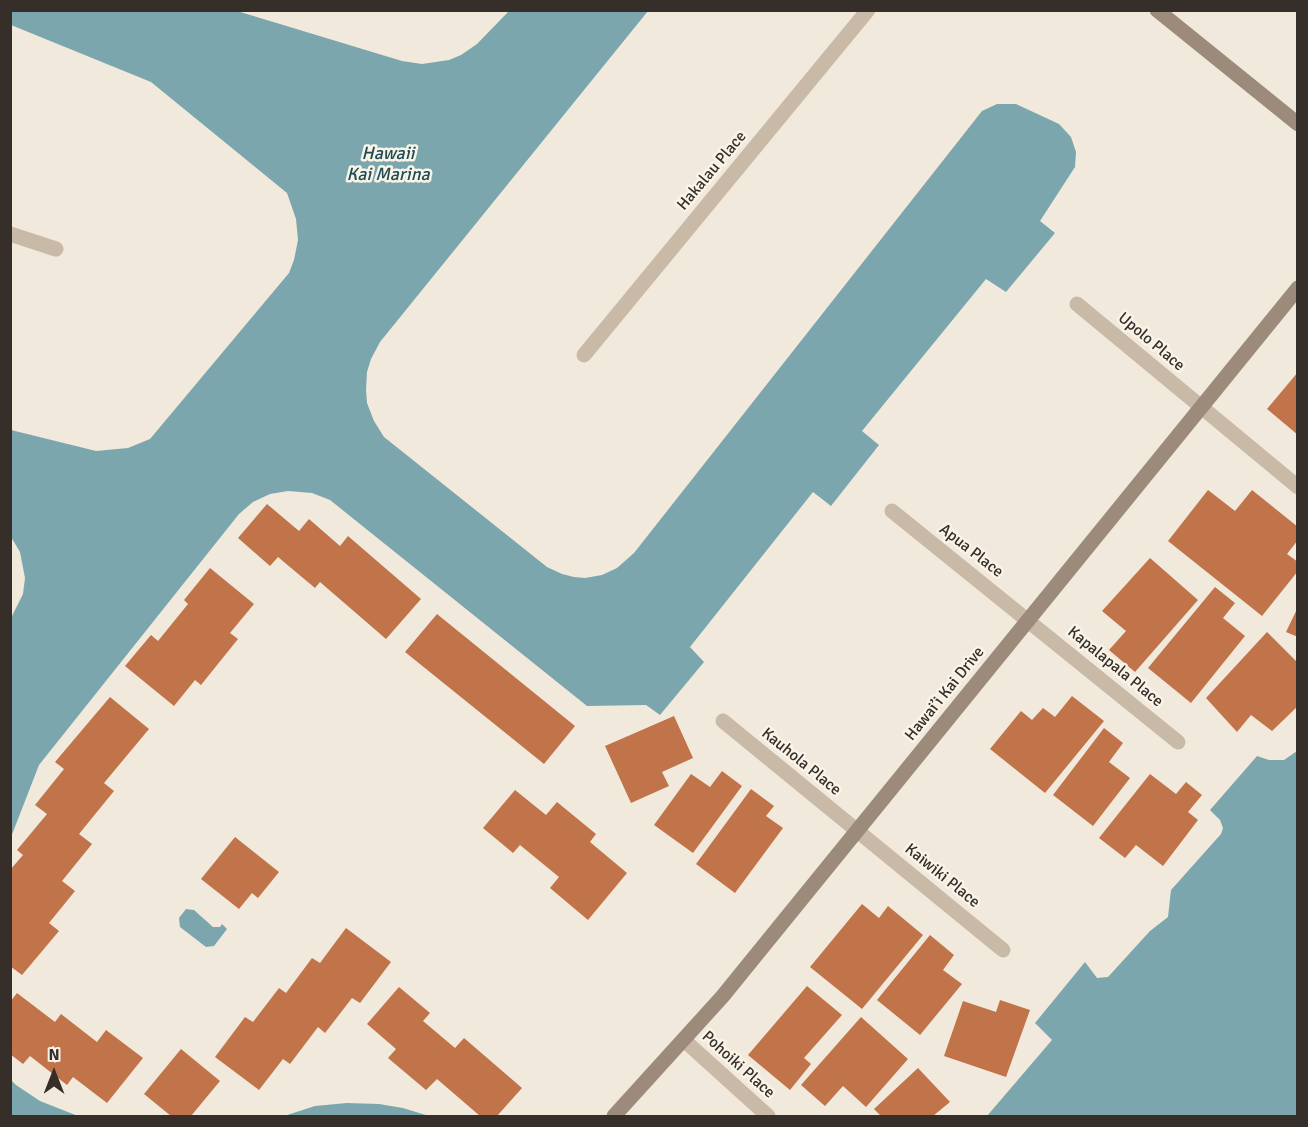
<!DOCTYPE html>
<html>
<head>
<meta charset="utf-8">
<style>
	body { margin:0 }
	#map { position:relative; width:1308px; height:1127px; overflow:hidden; background:#f1e9dc; font-family:Signika,sans-serif }
	canvas { display:block }
	.frame { position:absolute; inset:0; border:12px solid #362e28; pointer-events:none }
	.north { position:absolute; left:24px; top:1043px; width:60px; height:60px; -webkit-text-stroke:4px #f9f3e8; paint-order:stroke; rotate:0deg; font-size:16px; font-weight:700; line-height:24px; text-align:center; color:#362e28 }
	.north::after { content:''; display:block; margin:auto; width:21px; height:27px; background:#362e28; clip-path:polygon(50% 0,100% 100%,50% 72%,0 100%) }
</style>
</head>
<body>
<div id="map">
<canvas width="1308" height="1127"></canvas>
<div class="frame"></div>
<div class="north">N</div>
</div>
<script>
const context = document.querySelector('canvas').getContext('2d');
context.lineJoin = 'round';
function fillPath(path, color) {
  context.fillStyle = color;
  context.fill(path, 'evenodd');
}
function shape(rows) {
  const path = new Path2D();
  for (const r of rows) {
    path.moveTo(r[0], r[1]);
    for (let i = 2; i < r.length; i += 2) path.lineTo(r[i], r[i + 1]);
  }
  return path;
}
function trace(path, color, width, dash) {
  context.strokeStyle = color;
  context.lineWidth = width;
  context.lineCap = dash ? 'butt' : 'round';
  context.setLineDash(dash || []);
  context.stroke(path);
}
function write(font, color, halo, rows, align = 'center') {
  context.font = font + ' Signika,sans-serif';
  context.lineWidth = 5;
  context.setLineDash([]);
  context.textBaseline = 'middle';
  context.strokeStyle = halo;
  context.fillStyle = color;
  for (const [text, x, y, turn = 0] of rows) {
    context.save();
    context.translate(x, y);
    context.rotate((+turn || 0) * Math.PI / 180);
    context.textAlign = isNaN(turn) ? turn : align;
    if (halo) context.strokeText(text, 0, 0);
    context.fillText(text, 0, 0);
    context.restore();
  }
}
const water = shape([
	[11,10,237,11,402,61,422,64,449,60,461,55,477,44,509,11,648,11,380,342,371,359,367,372,366,390,367,403,374,421,384,437,547,567,562,574,574,577,585,578,602,575,617,568,634,553,982,111,997,104,1016,104,1059,124,1071,137,1076,152,1075,167,1040,221,1055,233,1006,292,986,279,862,431,879,445,831,506,813,492,690,647,704,662,660,715,646,705,587,706,330,500,312,493,288,491,270,494,253,502,239,514,39,765,11,837,11,618,23,594,25,578,20,552,11,537,11,430,96,451,128,448,150,439,289,273,294,260,298,240,296,219,287,193,151,82,11,25],
	[1297,751,1297,1116,987,1116,1052,1040,1035,1023,1085,962,1097,978,1108,977,1150,931,1168,917,1171,890,1221,834,1223,828,1220,820,1210,810,1257,756,1269,760,1284,760],
	[186,909,194,910,213,927,220,927,222,924,227,929,214,946,206,947,180,927,179,918],
	[10,1079,16,1085,40,1101,78,1116,11,1116],
	[347,1103,379,1104,403,1108,429,1116,284,1116,315,1106]
]);
const building = shape([
	[1298,372,1298,435,1267,409],
	[1208,490,1235,511,1252,490,1298,527,1298,540,1287,554,1298,562,1298,571,1262,616,1168,541],
	[267,504,299,531,309,519,340,546,348,536,421,599,386,639,320,582,315,588,278,557,270,566,238,538],
	[1150,558,1198,600,1135,672,1109,650,1126,631,1102,611],
	[210,568,254,604,230,633,238,639,201,685,195,680,174,706,125,666,151,635,158,641,188,604,184,600],
	[1215,587,1235,603,1223,618,1245,636,1191,703,1148,668],
	[1298,607,1298,637,1286,632],
	[437,614,575,726,544,764,405,652],
	[1267,632,1298,663,1298,706,1272,731,1251,715,1237,732,1206,698],
	[1072,696,1104,721,1045,793,990,749,1021,711,1032,720,1043,708,1055,717],
	[110,697,149,729,104,783,114,791,79,834,92,844,62,881,75,891,49,923,59,931,22,975,10,966,10,870,23,855,17,850,47,814,35,805,64,769,55,762],
	[674,716,693,758,662,772,669,786,631,803,605,746],
	[1104,728,1123,743,1109,762,1130,778,1093,826,1053,795],
	[722,771,742,786,693,853,654,825,691,774,710,787],
	[1150,774,1176,794,1186,782,1202,795,1188,812,1198,820,1163,866,1136,845,1125,858,1099,838],
	[751,789,774,806,766,816,783,828,735,893,696,864],
	[515,790,546,815,557,802,596,834,590,842,627,873,588,920,550,888,559,877,520,845,513,853,483,828],
	[235,837,279,872,258,898,252,893,239,909,201,879],
	[862,904,879,918,888,906,923,935,862,1009,810,967],
	[346,928,391,962,360,1003,352,998,325,1033,318,1027,290,1064,283,1059,259,1090,215,1057,245,1017,253,1022,279,988,286,993,312,958,320,963],
	[930,935,954,955,943,970,962,984,920,1035,877,1000],
	[807,986,842,1015,804,1058,811,1064,790,1090,748,1055],
	[399,987,430,1013,423,1021,455,1048,464,1038,522,1088,497,1116,480,1116,437,1079,426,1090,388,1058,396,1049,367,1024],
	[17,993,55,1022,61,1014,97,1042,106,1030,143,1058,107,1103,73,1077,67,1085,30,1056,23,1064,10,1054,10,1002],
	[1000,1000,1030,1010,1006,1077,944,1056,963,1001,996,1012],
	[861,1017,908,1059,866,1107,843,1086,825,1106,801,1085],
	[181,1049,220,1081,191,1116,171,1116,144,1094],
	[918,1068,950,1102,933,1116,881,1116,874,1109]
]);
const street = shape([
	[10,234,56,249],
	[1077,304,1298,487],
	[584,355,868,10],
	[892,511,1178,742],
	[723,721,1003,950],
	[685,1041,768,1116]
]);
const secondary = shape([
	[1157,10,1298,124],
	[614,1116,722,997,1298,288]
]);
const streetNames = [
	["Hakalau Place",712,171,-50],
	["Upolo Place",1151,342,40],
	["Apua Place",971,551,38],
	["Kapalapala Place",1115,667,39],
	["Hawai’i Kai Drive",945,694,-51],
	["Kauhola Place",801,762,39],
	["Kaiwiki Place",942,876,39],
	["Pohoiki Place",738,1065,42]
];
const waterNames = [
	["Hawaii",388,154],
	["Kai Marina",388,175]
];
fillPath(water, '#7ca6ad');
fillPath(building, '#c1734a');
trace(street, '#c9baa8', 15);
trace(secondary, '#9c8a7a', 15);
write('16px', '#362e28', '#f9f3e8', streetNames);
write('italic 18px', '#1f4c56', '#f9f3e8', waterNames);
</script>
</body>
</html>
